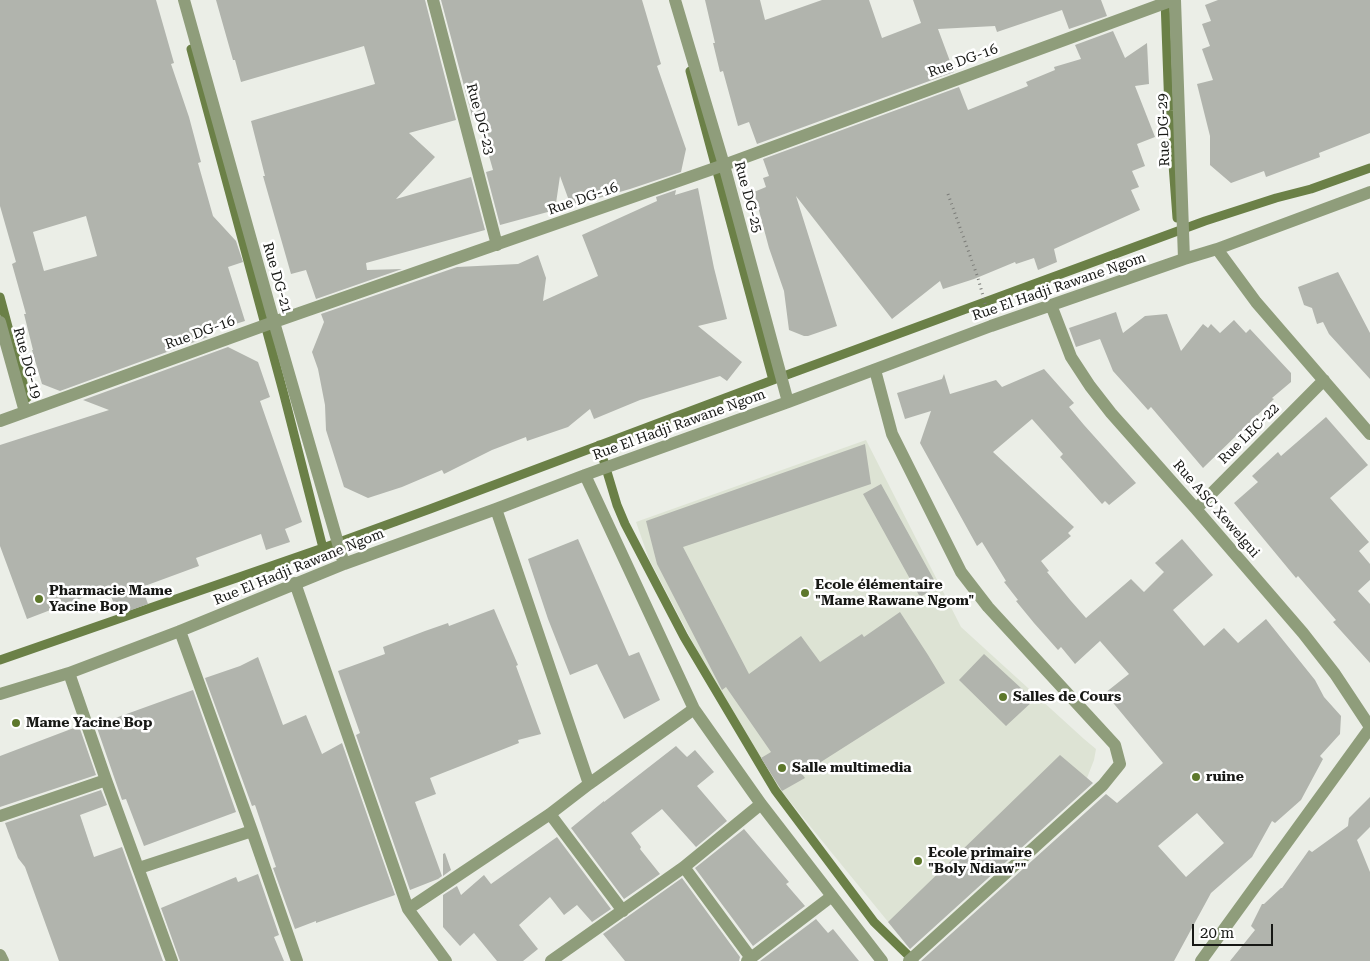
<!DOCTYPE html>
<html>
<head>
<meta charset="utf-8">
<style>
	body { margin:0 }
	#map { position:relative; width:1370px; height:961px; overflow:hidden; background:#ebeee7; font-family:"Roboto Serif",serif }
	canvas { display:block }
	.scale { position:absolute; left:1192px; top:924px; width:81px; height:22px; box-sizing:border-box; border:2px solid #171815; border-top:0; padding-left:6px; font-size:15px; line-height:18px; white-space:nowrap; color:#171815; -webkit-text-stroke:4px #fff; paint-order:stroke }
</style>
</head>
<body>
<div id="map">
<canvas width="1370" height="961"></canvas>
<div class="scale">20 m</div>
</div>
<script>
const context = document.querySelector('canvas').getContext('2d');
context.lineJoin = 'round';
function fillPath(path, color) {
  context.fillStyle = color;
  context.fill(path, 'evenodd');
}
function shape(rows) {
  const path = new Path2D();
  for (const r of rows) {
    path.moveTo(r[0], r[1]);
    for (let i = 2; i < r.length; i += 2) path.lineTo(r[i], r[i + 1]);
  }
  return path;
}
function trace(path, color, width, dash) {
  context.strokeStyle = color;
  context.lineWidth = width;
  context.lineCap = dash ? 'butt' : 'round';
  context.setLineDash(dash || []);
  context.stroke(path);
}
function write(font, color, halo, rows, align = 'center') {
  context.font = font + ' "Roboto Serif",serif';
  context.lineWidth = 5;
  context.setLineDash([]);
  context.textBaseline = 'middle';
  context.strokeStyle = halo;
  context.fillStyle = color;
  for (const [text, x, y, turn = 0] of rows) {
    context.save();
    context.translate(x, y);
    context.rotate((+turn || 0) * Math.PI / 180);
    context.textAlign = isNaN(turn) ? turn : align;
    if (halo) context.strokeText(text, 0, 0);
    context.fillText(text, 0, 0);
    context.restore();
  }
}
const built = shape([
	[866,440,961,627,1084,739,1096,749,1094,760,1087,778,907,945,752,755,649,559,636,522]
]);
const stream = shape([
	[1165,0,1169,111,1177,218],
	[191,49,284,395,323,548],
	[690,71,773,380],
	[0,297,27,398],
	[599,445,617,505,625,524,684,637,775,790,874,922,914,961],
	[0,660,323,548,430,509,773,380,1205,221,1276,198,1311,189,1370,168]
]);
const building = shape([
	[0,0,156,0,174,63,171,64,189,117,201,162,198,163,213,216,236,241,243,262,228,267,245,321,203,334,208,337,60,391,42,384,32,350,33,350,24,314,26,314,12,264,16,262,0,206],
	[86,216,97,256,44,271,33,232],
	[216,0,425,0,456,120,409,133,435,157,396,199,471,177,485,230,366,263,367,270,402,269,316,299,306,270,291,274,263,176,265,176,251,121,375,84,364,46,241,82,235,60,233,60],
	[441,0,642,0,661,64,657,66,686,149,681,172,630,189,571,206,560,176,555,210,500,225,486,172,493,170,489,156,493,155,483,113,472,116],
	[705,0,760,0,765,20,822,0,869,0,882,38,921,23,913,0,1101,0,1107,16,1069,29,1062,10,997,32,995,26,938,29,954,72,757,144,749,122,738,126,723,71,720,72,713,43,715,43],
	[1218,0,1370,0,1370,133,1319,153,1320,157,1266,177,1264,171,1231,183,1210,165,1210,136,1197,84,1213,80,1202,49,1210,46,1202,24,1211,21,1205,5],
	[1113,31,1125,58,1147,43,1149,84,1135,86,1155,137,1137,144,1145,166,1132,171,1139,187,1131,190,1140,210,1054,249,1057,262,1038,270,1034,258,1016,264,1015,262,974,279,943,289,940,281,892,319,796,196,837,326,808,336,804,336,789,330,784,291,769,248,754,192,766,187,763,178,769,176,763,159,959,87,968,110,1028,86,1026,82,1055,70,1054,67,1081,59,1075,45],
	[698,188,714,268,727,319,698,326,742,362,727,381,720,376,640,400,594,419,590,409,568,427,527,441,526,437,492,450,444,474,442,470,402,487,368,498,344,487,326,430,325,405,318,369,312,352,324,322,321,314,457,267,518,264,538,255,546,278,543,301,598,276,582,235,657,201,656,197,676,190,675,195],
	[1338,272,1370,333,1370,379,1329,334,1323,322,1317,324,1312,308,1304,305,1298,287],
	[1116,312,1123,333,1145,316,1167,314,1181,351,1203,324,1208,328,1211,324,1220,333,1234,320,1246,333,1250,329,1291,373,1291,382,1272,398,1274,399,1203,468,1151,407,1148,410,1113,371,1100,339,1076,347,1069,328],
	[228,347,258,362,270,397,260,401,302,522,285,529,290,542,266,550,261,534,196,558,199,566,142,587,148,604,118,615,108,588,27,619,0,546,0,445,109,410,83,400],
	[1044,369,1074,403,1069,407,1084,425,1136,483,1109,505,1105,501,1102,504,1060,457,1063,454,1032,419,993,452,1074,527,1068,533,1071,536,1041,561,1049,571,1047,572,1071,601,1086,618,1131,579,1144,592,1164,572,1155,563,1182,539,1213,575,1173,610,1204,646,1224,628,1238,643,1266,619,1315,680,1324,697,1341,716,1340,734,1320,756,1323,759,1301,800,1275,823,1272,821,1252,857,1211,893,1174,961,921,961,1106,794,1117,803,1163,763,1105,693,1129,674,1100,641,1075,664,1061,647,1058,650,1034,623,1016,601,1018,600,1004,582,1006,581,982,542,977,546,920,443,931,411,905,419,897,393,942,379,944,374,950,394,996,380,1002,387],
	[1197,813,1224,843,1186,877,1158,846],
	[1326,417,1368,465,1330,498,1369,542,1359,551,1370,564,1370,580,1358,591,1370,604,1370,663,1333,622,1336,620,1298,576,1296,578,1234,503,1258,482,1252,476,1278,452,1281,456],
	[865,444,871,484,683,547,749,674,801,636,820,662,862,634,864,637,900,612,928,655,945,683,802,774,805,778,782,791,761,758,771,752,726,687,722,690,657,564,646,521],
	[881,484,938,587,920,597,863,494],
	[578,539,629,656,639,652,660,700,624,719,597,664,570,675,548,619,528,559],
	[494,609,518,665,516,666,541,734,518,740,519,743,430,778,436,794,415,802,442,876,438,879,410,890,356,735,360,733,338,671,385,654,383,647,425,631,448,623,449,626],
	[984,654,1034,700,1006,726,959,680],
	[258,657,283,725,306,715,322,754,342,743,395,895,316,923,316,921,295,929,273,868,276,867,255,805,252,806,205,678,240,666],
	[193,690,236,812,144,846,126,799,122,800,96,725],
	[79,726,96,775,0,807,0,756],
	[676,746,687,757,695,750,714,772,697,786,727,821,696,847,662,809,631,833,641,847,640,849,660,874,624,899,571,828,604,801,604,802],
	[1060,755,1093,783,910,949,888,922],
	[101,790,107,805,80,815,94,857,122,847,163,961,59,961,25,867,18,858,5,823],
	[1370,797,1370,827,1357,840,1370,872,1370,961,1230,961,1255,930,1251,926,1262,904,1264,904,1281,888,1282,888,1309,850,1312,852,1348,826,1349,818],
	[744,829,789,882,786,884,805,906,753,946,695,868],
	[557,837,611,909,592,922,577,905,564,915,550,897,519,925,538,949,523,961,497,961,474,933,460,946,443,927,443,895,457,886,461,895,484,875,491,884],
	[445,853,451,870,443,876,443,854],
	[258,874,279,935,274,937,284,961,180,961,161,908,236,877,238,882],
	[682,878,740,957,739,961,625,961,603,934],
	[816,919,828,933,833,929,859,961,760,961]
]);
const path = shape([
	[948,194,978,278,986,307]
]);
const minor = shape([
	[184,0,274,322,344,564],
	[433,0,497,245],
	[675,0,724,165,788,402],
	[1175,0,1184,259],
	[1217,249,1256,302,1370,434],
	[1051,305,1071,357,1090,386,1111,413,1196,509,1303,633,1335,674,1370,727],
	[0,322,25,412],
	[875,370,892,434,961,572,988,607,1115,745,1120,764,1103,785,909,961],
	[0,421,25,412,274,322,724,165,1173,0],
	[585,475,694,709,761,804,882,961],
	[496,509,589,784],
	[1196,509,1324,380],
	[295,583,408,909,446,961],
	[180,631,252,831,297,961],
	[69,673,106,780,172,961],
	[0,694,69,673,180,631,344,564,496,509,585,475,788,402,991,326,1184,259,1217,249,1370,192],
	[550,814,623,911],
	[0,816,106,780],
	[684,867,751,958],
	[139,868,252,831],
	[408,909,550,814,589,784,694,709],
	[0,955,3,961],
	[551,961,684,867,761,804],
	[747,961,832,896],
	[1201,961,1370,728]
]);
const markers = [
	[805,593,5,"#5e782c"],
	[39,599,5,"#5e782c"],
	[1003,697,5,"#5e782c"],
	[16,723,5,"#5e782c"],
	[782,768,5,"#5e782c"],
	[1196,777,5,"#5e782c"],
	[918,861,5,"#5e782c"]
];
const streetNames = [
	["Rue DG-16",963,61,-20],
	["Rue DG-23",480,119,75],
	["Rue DG-29",1164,130,-92],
	["Rue DG-25",748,197,75],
	["Rue DG-16",583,199,-19],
	["Rue DG-21",277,278,74],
	["Rue El Hadji Rawane Ngom",1059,287,-19],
	["Rue DG-16",200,333,-20],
	["Rue DG-19",27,363,75],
	["Rue El Hadji Rawane Ngom",679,425,-20],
	["Rue LEC-22",1249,434,-45],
	["Rue ASC Xewelgui",1216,509,49],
	["Rue El Hadji Rawane Ngom",299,567,-22]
];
const poiNames = [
	["Ecole élémentaire",815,585],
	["\"Mame Rawane Ngom\"",815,601],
	["Pharmacie Mame",49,591],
	["Yacine Bop",49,607],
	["Salles de Cours",1013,697],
	["Mame Yacine Bop",26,723],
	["Salle multimedia",792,768],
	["ruine",1206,777],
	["Ecole primaire",928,853],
	["\"Boly Ndiaw\"\"",928,869]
];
fillPath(built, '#dde3d4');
trace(stream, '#6b8047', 9);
fillPath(building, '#b1b4ad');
trace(path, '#7b7c78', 3, [1, 4]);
trace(minor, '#8f9d7b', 12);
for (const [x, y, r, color] of markers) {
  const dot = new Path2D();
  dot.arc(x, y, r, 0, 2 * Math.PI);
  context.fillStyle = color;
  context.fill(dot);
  trace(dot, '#fff', 2);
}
write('14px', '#171815', '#fff', streetNames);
write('bold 14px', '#171815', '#fff', poiNames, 'left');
</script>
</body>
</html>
